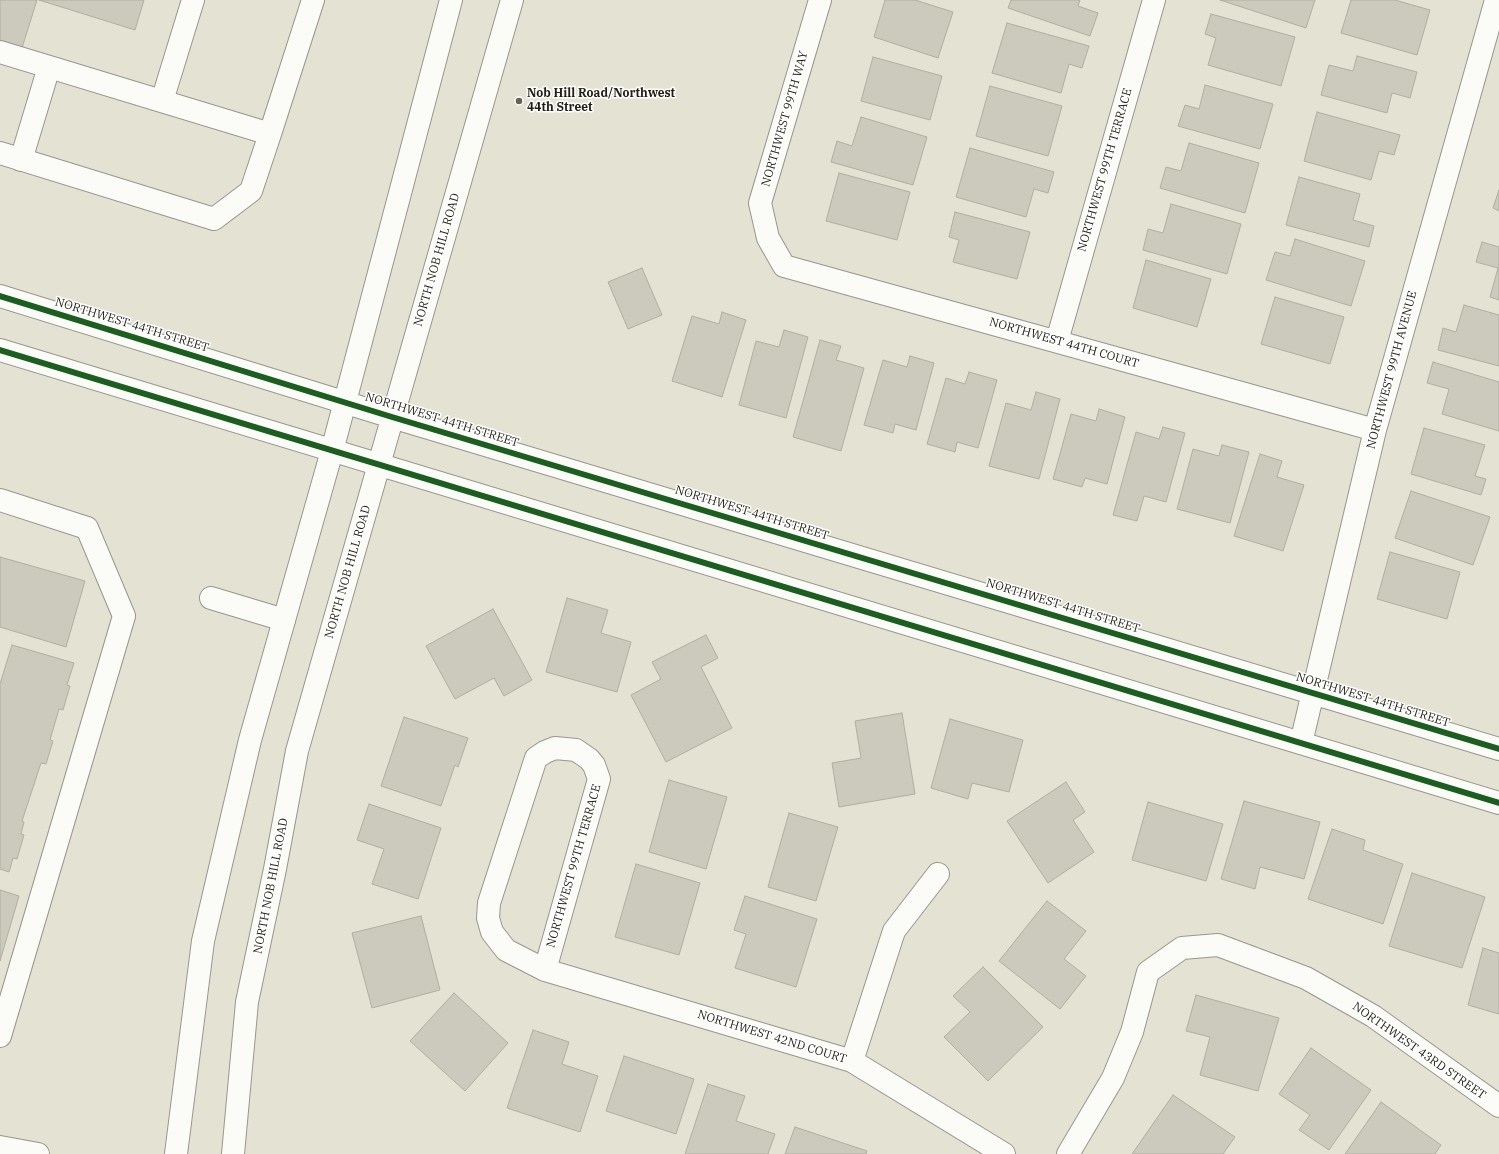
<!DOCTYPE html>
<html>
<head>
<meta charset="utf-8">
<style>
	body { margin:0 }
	canvas { display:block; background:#e4e2d3 }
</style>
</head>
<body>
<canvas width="1499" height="1154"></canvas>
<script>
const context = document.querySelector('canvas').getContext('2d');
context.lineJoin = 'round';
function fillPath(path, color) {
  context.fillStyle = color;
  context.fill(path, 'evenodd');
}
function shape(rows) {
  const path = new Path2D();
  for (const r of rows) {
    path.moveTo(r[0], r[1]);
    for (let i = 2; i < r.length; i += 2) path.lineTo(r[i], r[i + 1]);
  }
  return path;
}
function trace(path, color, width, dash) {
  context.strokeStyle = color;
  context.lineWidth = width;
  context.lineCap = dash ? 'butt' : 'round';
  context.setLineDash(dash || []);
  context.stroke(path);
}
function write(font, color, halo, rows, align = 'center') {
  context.font = font + ' "IBM Plex Serif",serif';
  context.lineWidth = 3;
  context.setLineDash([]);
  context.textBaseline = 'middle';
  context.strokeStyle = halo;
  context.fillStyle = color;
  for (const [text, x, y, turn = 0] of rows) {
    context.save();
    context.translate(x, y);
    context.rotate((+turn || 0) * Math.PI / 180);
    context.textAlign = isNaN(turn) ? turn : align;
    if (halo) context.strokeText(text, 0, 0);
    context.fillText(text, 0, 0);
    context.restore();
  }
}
const building = shape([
	[0,0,37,0,22,48,0,41,0,0],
	[39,0,144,0,135,30,39,0],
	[885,0,915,0,953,12,938,58,874,37,885,0],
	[1011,0,1080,0,1078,6,1098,13,1090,36,1008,8,1011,0],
	[1220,0,1315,0,1306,28,1220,0],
	[1351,0,1395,0,1430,10,1417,55,1341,33,1351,0],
	[1211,14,1295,37,1281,86,1208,65,1216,38,1205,34,1211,14],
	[1007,23,1089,46,1082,68,1069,64,1061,93,992,73,1007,23],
	[1357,56,1417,72,1410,98,1392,93,1387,113,1321,95,1329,65,1353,71,1357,56],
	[873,57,942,76,930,120,861,101,873,57],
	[1205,85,1273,104,1260,149,1178,126,1185,105,1199,109,1205,85],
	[990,86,1062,106,1048,156,976,136,990,86],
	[1317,112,1400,135,1394,155,1379,151,1371,180,1304,161,1317,112],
	[861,117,927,137,913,185,831,162,837,141,852,146,861,117],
	[1189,143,1259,163,1245,213,1160,188,1166,167,1181,171,1189,143],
	[970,148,1054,172,1048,193,1034,189,1026,217,956,197,970,148],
	[839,173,910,192,897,240,826,221,839,173],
	[1299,177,1360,194,1353,220,1374,226,1369,247,1286,225,1299,177],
	[1499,190,1499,211,1493,208,1499,190],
	[1171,204,1241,224,1227,274,1143,250,1148,229,1163,233,1171,204],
	[955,212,1030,232,1017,279,953,262,959,240,949,237,955,212],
	[1295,239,1365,261,1351,306,1266,280,1275,252,1290,256,1295,239],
	[1482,242,1499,247,1499,300,1490,297,1498,268,1476,262,1482,242],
	[1146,260,1211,279,1197,327,1133,308,1146,260],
	[642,268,662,315,628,329,608,282,642,268],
	[1275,297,1344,317,1330,364,1261,344,1275,297],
	[1464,305,1499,315,1499,366,1438,350,1443,328,1456,332,1464,305],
	[722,312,746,320,722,397,672,381,692,316,719,324,722,312],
	[784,330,808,337,786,418,739,405,756,341,779,347,784,330],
	[820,340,841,346,836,360,864,368,841,451,793,437,820,340],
	[910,356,934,363,916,430,895,424,893,433,864,425,883,360,907,367,910,356],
	[1433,362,1499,382,1499,431,1442,414,1449,389,1427,383,1433,362],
	[969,372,997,380,978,448,957,442,955,452,927,444,946,378,965,384,969,372],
	[1036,392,1060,399,1039,479,989,466,1006,403,1031,410,1036,392],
	[1099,409,1125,417,1107,484,1085,478,1082,487,1053,479,1071,414,1096,421,1099,409],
	[1163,427,1185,433,1166,502,1144,496,1137,521,1113,515,1136,432,1159,439,1163,427],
	[1424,428,1485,445,1475,476,1486,479,1481,495,1411,474,1424,428],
	[1222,445,1249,452,1230,523,1177,509,1193,449,1219,456,1222,445],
	[1260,454,1282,461,1277,477,1304,485,1283,551,1234,536,1260,454],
	[1411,491,1490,517,1473,565,1395,538,1411,491],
	[1390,552,1460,572,1447,619,1377,599,1390,552],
	[0,557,85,581,66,647,0,627,0,557],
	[567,598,608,610,601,633,631,642,617,692,546,672,567,598],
	[493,609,532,680,504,696,494,678,455,699,426,646,493,609],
	[706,635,718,658,701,667,732,728,666,762,631,695,661,679,652,662,706,635],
	[12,645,74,663,67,685,70,686,63,710,59,709,50,740,53,741,46,764,41,763,22,821,24,822,21,834,24,835,17,859,13,858,9,872,0,869,0,684,12,645],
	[902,713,915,794,839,807,832,763,861,758,855,721,902,713],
	[404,717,468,738,458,767,455,765,441,806,381,786,404,717],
	[950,719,1023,740,1009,792,972,783,968,799,931,788,950,719],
	[669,780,727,797,706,869,649,852,669,780],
	[1066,782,1085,812,1073,820,1094,852,1048,883,1007,821,1066,782],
	[1244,801,1320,822,1304,879,1260,867,1255,889,1221,879,1244,801],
	[1148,802,1223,824,1206,881,1132,860,1148,802],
	[369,804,441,828,418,899,372,884,384,849,357,840,369,804],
	[789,813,838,827,816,901,768,887,789,813],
	[1332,829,1365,840,1363,850,1403,864,1383,924,1308,899,1332,829],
	[636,864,700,883,679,955,615,937,636,864],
	[1412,873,1485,897,1462,968,1389,946,1412,873],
	[0,890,19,896,0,961,0,890],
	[745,896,817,919,796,987,735,968,746,934,734,930,745,896],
	[1047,901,1086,931,1064,959,1086,976,1060,1009,999,961,1047,901],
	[421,916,440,990,372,1008,352,933,421,916],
	[1483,948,1499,953,1499,1014,1468,1005,1483,948],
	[983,967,1043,1027,988,1081,944,1037,970,1012,953,996,983,967],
	[454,993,508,1043,465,1091,410,1041,454,993],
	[1196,995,1279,1018,1258,1091,1200,1075,1210,1037,1186,1031,1196,995],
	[533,1030,569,1042,562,1064,598,1076,580,1132,507,1108,533,1030],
	[1311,1048,1371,1090,1329,1150,1299,1130,1310,1115,1279,1094,1311,1048],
	[624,1056,694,1079,676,1134,606,1111,624,1056],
	[708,1084,745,1096,736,1121,775,1134,768,1154,685,1154,708,1084],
	[1173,1095,1235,1137,1223,1154,1132,1154,1173,1095],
	[1381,1102,1441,1145,1435,1154,1345,1154,1381,1102],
	[795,1127,867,1151,866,1154,785,1154,795,1127]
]);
const minor = shape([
	[820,0,760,203,768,238,784,266,1375,430],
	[0,52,270,134,313,0],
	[162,101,193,0],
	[0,153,214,219,251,191,270,134],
	[21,160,49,67],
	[0,296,392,417,1499,749],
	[1057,341,1154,0],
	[0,350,1499,803],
	[0,500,87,528,124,616,0,1036],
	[211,598,284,620],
	[1301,743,1375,430,1496,0],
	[545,970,599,779,594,765,589,759,576,750,555,748,545,752,536,758,489,903,488,918,492,932,506,950,545,970,852,1061,1004,1154],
	[852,1061,894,931,938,874],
	[0,1147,38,1154],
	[1068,1154,1113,1078,1132,1032,1148,972,1182,948,1218,945,1306,978,1373,1016,1499,1106]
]);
const major = shape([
	[176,1154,203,941,250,740,332,451,451,0],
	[233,1154,247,1002,275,869,297,751,512,0]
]);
const cycleway = shape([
	[0,296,392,417,1499,749],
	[0,350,1499,803]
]);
const markers = [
	[519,101,4,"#656358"]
];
const poiNames = [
	["Nob Hill Road/Northwest",527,94],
	["44th Street",527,108]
];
const streetNames = [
	["NORTHWEST 99TH WAY",785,119,-74],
	["NORTHWEST 99TH TERRACE",1105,170,-74],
	["NORTH NOB HILL ROAD",437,260,-74],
	["NORTHWEST 44TH STREET",132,325,17],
	["NORTHWEST 44TH COURT",1064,343,16],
	["NORTHWEST 99TH AVENUE",1392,370,-75],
	["NORTHWEST 44TH STREET",442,420,17],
	["NORTHWEST 44TH STREET",752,513,17],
	["NORTH NOB HILL ROAD",348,572,-74],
	["NORTHWEST 44TH STREET",1063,606,17],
	["NORTHWEST 44TH STREET",1373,700,17],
	["NORTHWEST 99TH TERRACE",574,866,-74],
	["NORTH NOB HILL ROAD",271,886,-79],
	["NORTHWEST 42ND COURT",772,1037,17],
	["NORTHWEST 43RD STREET",1419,1051,35]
];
fillPath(building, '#cbcabd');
trace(building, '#b0aea2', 1);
trace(minor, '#98978c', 24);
trace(major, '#98978c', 24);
trace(minor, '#fbfbf8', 22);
trace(major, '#fbfbf8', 22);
trace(cycleway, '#1b5e20', 6);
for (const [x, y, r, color] of markers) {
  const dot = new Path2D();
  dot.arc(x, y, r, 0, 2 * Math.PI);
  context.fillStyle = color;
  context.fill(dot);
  trace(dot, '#fff', 1.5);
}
write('bold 12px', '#211f15', '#fff', poiNames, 'left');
write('12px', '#211f15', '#fff', streetNames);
</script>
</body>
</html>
